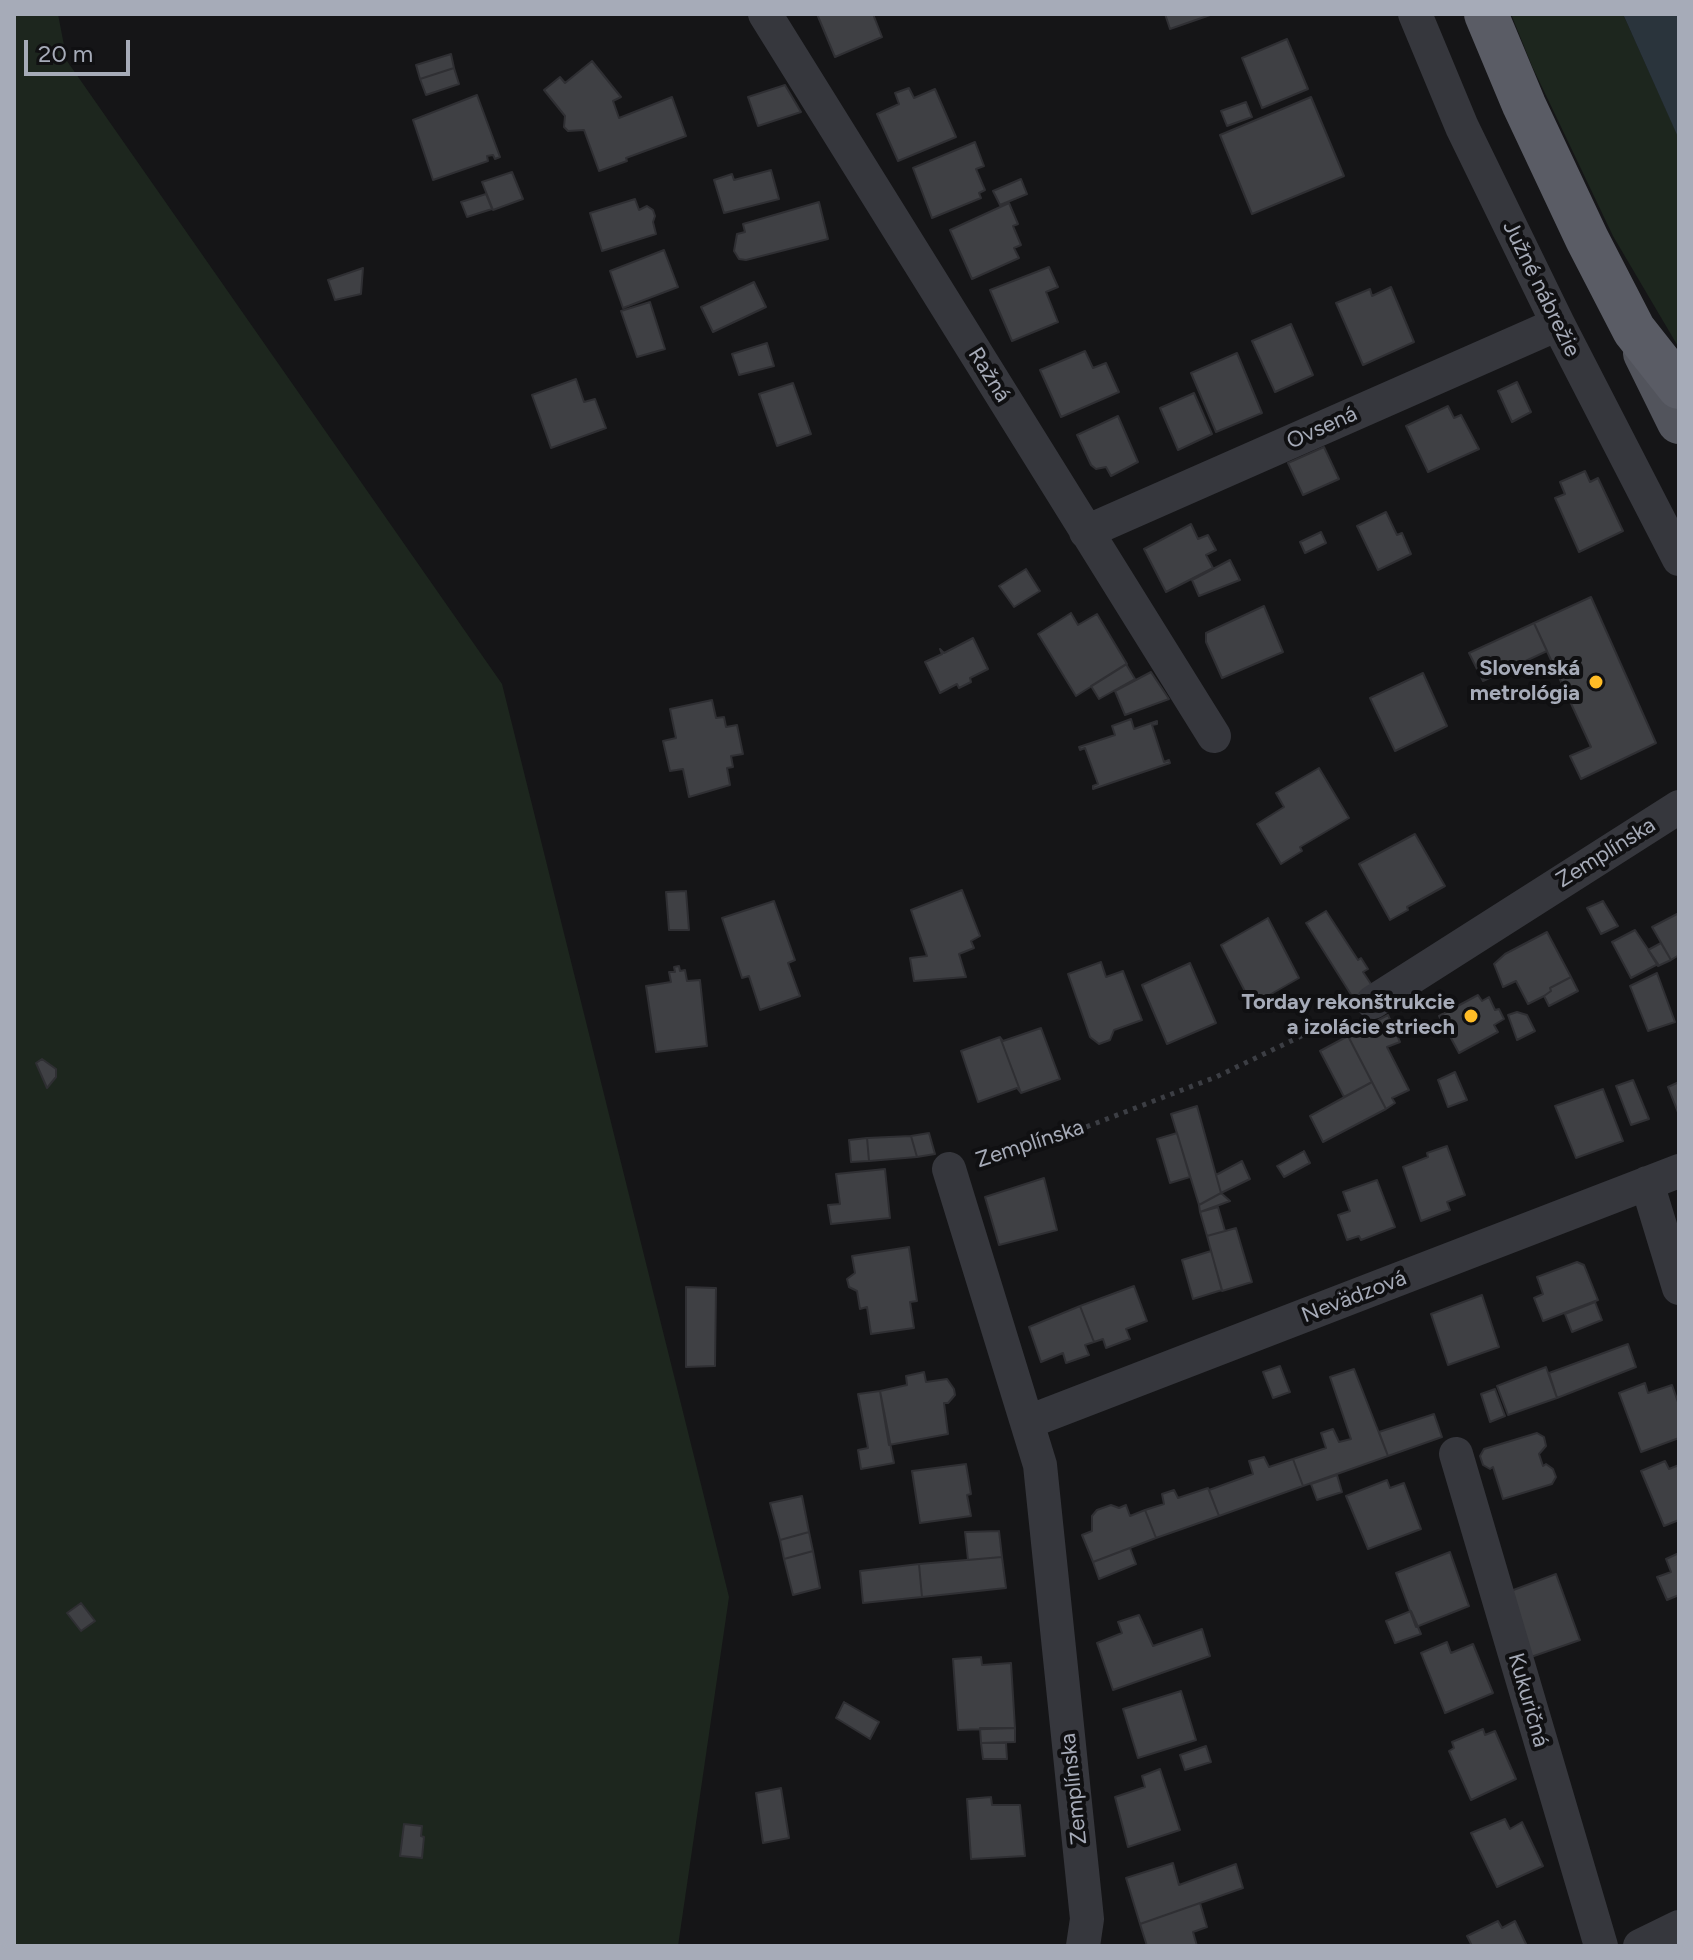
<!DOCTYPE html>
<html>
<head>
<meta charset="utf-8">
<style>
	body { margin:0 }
	#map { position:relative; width:1693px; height:1960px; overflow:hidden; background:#151517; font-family:Figtree,sans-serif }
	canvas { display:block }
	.frame { position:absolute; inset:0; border:16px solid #a6abb8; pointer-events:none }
	.scale { position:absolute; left:24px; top:40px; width:106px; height:36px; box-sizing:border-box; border:4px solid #a6abb8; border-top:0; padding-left:10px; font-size:24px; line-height:28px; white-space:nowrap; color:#a6abb8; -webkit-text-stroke:6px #101012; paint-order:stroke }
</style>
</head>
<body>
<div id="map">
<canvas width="1693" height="1960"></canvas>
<div class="frame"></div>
<div class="scale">20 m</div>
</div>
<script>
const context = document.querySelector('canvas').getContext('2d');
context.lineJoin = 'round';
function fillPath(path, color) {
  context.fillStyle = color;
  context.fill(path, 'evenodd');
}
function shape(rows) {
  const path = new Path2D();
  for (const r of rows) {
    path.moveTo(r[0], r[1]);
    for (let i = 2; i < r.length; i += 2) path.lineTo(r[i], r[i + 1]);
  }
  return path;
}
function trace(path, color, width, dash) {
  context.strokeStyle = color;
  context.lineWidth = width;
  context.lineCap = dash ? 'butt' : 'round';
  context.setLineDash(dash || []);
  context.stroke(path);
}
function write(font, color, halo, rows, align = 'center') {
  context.font = font + ' Figtree,sans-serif';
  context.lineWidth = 8;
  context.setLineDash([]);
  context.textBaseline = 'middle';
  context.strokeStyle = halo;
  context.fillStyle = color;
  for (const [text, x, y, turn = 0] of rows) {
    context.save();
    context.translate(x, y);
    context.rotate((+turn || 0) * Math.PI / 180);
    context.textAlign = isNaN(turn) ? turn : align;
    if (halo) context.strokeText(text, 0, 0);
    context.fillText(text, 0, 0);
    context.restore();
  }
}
const green = shape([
	[14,14,58,14,67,61,502,684,729,1597,678,1946,14,1946],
	[1511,14,1623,14,1679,138,1679,348,1613,236,1532,66]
]);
const water = shape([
	[1623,14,1679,14,1679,138,1678,137]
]);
const building = shape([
	[817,14,873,14,882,37,835,57,817,14],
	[1165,14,1213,14,1170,29,1165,14],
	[1287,39,1308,89,1262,108,1242,58,1287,39],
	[451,54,454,68,420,79,416,65,451,54],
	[592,61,621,97,613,101,619,118,672,97,686,136,626,158,627,161,599,171,584,130,568,131,564,127,565,116,544,90,560,77,565,83,592,61],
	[454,68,459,84,426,95,420,79,454,68],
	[785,85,801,112,758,126,748,97,785,85],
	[909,88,914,98,935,89,956,137,898,161,877,114,899,104,895,93,909,88],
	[477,95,500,157,495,159,493,155,487,156,488,161,433,180,413,120,477,95],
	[1311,97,1344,176,1252,214,1220,135,1311,97],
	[1246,102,1252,117,1227,126,1221,111,1246,102],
	[975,142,984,166,976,169,985,190,979,193,981,198,932,218,913,168,975,142],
	[771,170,779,199,724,213,714,180,732,174,734,180,771,170],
	[512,172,523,199,493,210,482,182,512,172],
	[1021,179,1027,194,1000,205,993,191,1021,179],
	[486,194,492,209,467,217,461,202,486,194],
	[635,199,639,210,647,206,653,210,655,216,653,222,656,234,602,251,590,213,635,199],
	[819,202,828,239,746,260,739,259,734,251,737,234,745,232,743,224,819,202],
	[1009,203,1018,224,1013,226,1021,245,1014,248,1019,258,972,279,950,230,1009,203],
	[664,250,678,287,623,308,610,271,664,250],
	[1049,267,1058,287,1046,292,1058,322,1012,341,990,290,1049,267],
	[363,268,361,294,335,300,328,280,363,268],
	[754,282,766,307,713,332,701,307,754,282],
	[1391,287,1414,342,1363,365,1336,303,1370,289,1372,296,1391,287],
	[650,302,665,349,637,357,621,311,650,302],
	[1291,324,1313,375,1275,392,1252,341,1291,324],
	[767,343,774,366,739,375,732,354,767,343],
	[1085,351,1093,368,1106,363,1119,392,1061,417,1040,370,1085,351],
	[1237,353,1262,413,1216,432,1191,373,1237,353],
	[576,379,584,402,595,399,606,428,551,448,532,395,576,379],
	[1517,382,1531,412,1512,422,1498,391,1517,382],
	[793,383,811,434,777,446,759,394,793,383],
	[1194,393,1212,434,1178,450,1160,408,1194,393],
	[1448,406,1454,418,1461,415,1479,449,1428,472,1406,426,1448,406],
	[1118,416,1138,462,1111,476,1106,467,1096,469,1091,465,1077,435,1118,416],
	[1324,447,1339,479,1303,495,1288,463,1324,447],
	[1585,471,1590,482,1598,478,1623,531,1579,552,1555,498,1565,494,1560,482,1585,471],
	[1386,512,1397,535,1402,533,1411,554,1378,570,1357,526,1386,512],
	[1191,524,1198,539,1208,535,1216,550,1206,555,1213,568,1166,592,1144,549,1191,524],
	[1321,532,1326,543,1305,553,1300,542,1321,532],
	[1230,560,1240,580,1199,596,1192,580,1230,560],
	[1026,569,1040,591,1014,607,999,586,1026,569],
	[1591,597,1656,743,1581,779,1570,756,1591,747,1534,623,1591,597],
	[1264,606,1283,652,1222,678,1206,642,1206,633,1264,606],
	[1071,613,1078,625,1097,614,1127,664,1076,696,1038,634,1071,613],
	[1534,623,1547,651,1483,681,1469,653,1534,623],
	[973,638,988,669,970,678,971,682,959,688,957,684,940,693,925,662,942,654,940,649,944,653,973,638],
	[1126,664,1135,679,1099,699,1091,686,1126,664],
	[1151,672,1169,699,1125,715,1115,691,1151,672],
	[1423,673,1447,726,1395,751,1370,698,1423,673],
	[712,700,716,718,724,717,726,727,737,725,743,754,731,756,733,767,727,768,730,785,689,797,683,769,670,771,663,741,676,738,670,709,712,700],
	[1131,719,1134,729,1157,721,1157,724,1152,725,1164,762,1169,760,1170,763,1093,789,1093,786,1098,784,1085,748,1080,750,1079,747,1115,735,1112,726,1131,719],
	[1319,768,1349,818,1300,847,1302,851,1281,864,1257,824,1284,807,1276,793,1319,768],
	[1415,834,1445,886,1407,907,1408,910,1390,920,1359,864,1415,834],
	[962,890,980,936,971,941,974,948,959,954,966,977,914,981,910,958,927,956,911,910,962,890],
	[686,891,689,930,669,930,666,892,686,891],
	[774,901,795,960,788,963,800,996,760,1010,749,976,742,978,722,918,774,901],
	[1603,901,1618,926,1601,934,1587,908,1603,901],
	[1326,911,1358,960,1361,958,1368,969,1363,972,1375,990,1355,1001,1306,923,1326,911],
	[1679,913,1679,955,1671,960,1652,927,1679,913],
	[1268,918,1299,978,1252,1005,1221,945,1268,918],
	[1635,930,1658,964,1631,978,1612,942,1635,930],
	[1547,932,1571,977,1550,988,1551,991,1544,996,1528,1004,1516,981,1503,987,1494,964,1505,954,1547,932],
	[1661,943,1671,960,1658,966,1648,950,1661,943],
	[1101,962,1106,977,1123,971,1142,1020,1114,1030,1110,1040,1099,1044,1090,1037,1068,974,1101,962],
	[1190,963,1216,1023,1167,1044,1142,985,1190,963],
	[679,966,680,971,685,970,687,981,700,980,707,1046,656,1052,646,986,671,982,669,972,675,972,674,967,679,966],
	[1657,973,1675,1022,1648,1031,1630,986,1657,973],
	[1571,977,1578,991,1549,1006,1544,996,1551,991,1550,988,1571,977],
	[1478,995,1482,1001,1489,997,1495,1010,1499,1009,1504,1019,1494,1025,1498,1032,1459,1053,1439,1016,1478,995],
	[1517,1012,1527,1015,1535,1031,1517,1040,1508,1015,1517,1012],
	[1388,1015,1400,1042,1387,1047,1409,1090,1392,1098,1395,1103,1386,1109,1348,1036,1388,1015],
	[1041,1028,1060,1079,1021,1093,1000,1037,1003,1041,1041,1028],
	[1348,1036,1372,1082,1344,1097,1320,1051,1348,1036],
	[1000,1037,1021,1093,1017,1088,978,1102,961,1051,1000,1037],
	[42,1059,56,1069,56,1077,47,1088,36,1063,42,1059],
	[1455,1072,1467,1100,1448,1107,1438,1080,1455,1072],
	[1633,1080,1649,1119,1631,1125,1616,1086,1633,1080],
	[1372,1082,1386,1109,1323,1142,1310,1116,1372,1082],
	[1679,1082,1679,1115,1668,1087,1679,1082],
	[1603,1089,1623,1141,1576,1158,1555,1106,1603,1089],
	[1197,1106,1221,1193,1199,1205,1171,1114,1197,1106],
	[929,1133,935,1154,917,1157,911,1136,929,1133],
	[1177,1133,1190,1177,1170,1183,1157,1139,1177,1133],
	[911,1136,917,1157,869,1161,867,1138,911,1136],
	[867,1138,869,1161,851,1162,849,1140,867,1138],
	[1447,1146,1465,1195,1447,1202,1450,1210,1421,1221,1403,1167,1428,1157,1427,1153,1447,1146],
	[1304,1151,1310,1163,1284,1177,1277,1166,1304,1151],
	[1242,1161,1250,1179,1221,1193,1216,1175,1242,1161],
	[885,1169,890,1218,831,1224,828,1205,840,1204,836,1174,885,1169],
	[1044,1178,1057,1230,999,1245,985,1197,1044,1178],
	[1377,1180,1395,1227,1361,1240,1359,1236,1347,1240,1338,1215,1350,1211,1343,1192,1377,1180],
	[1221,1193,1230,1201,1200,1212,1199,1205,1221,1193],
	[1218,1207,1225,1231,1207,1236,1200,1212,1218,1207],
	[1236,1228,1252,1282,1222,1291,1207,1236,1236,1228],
	[909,1247,917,1301,910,1302,914,1328,871,1334,867,1307,860,1309,857,1291,849,1287,847,1279,855,1273,852,1256,909,1247],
	[1211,1251,1222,1290,1193,1299,1182,1260,1211,1251],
	[1577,1262,1584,1265,1598,1300,1543,1321,1534,1298,1543,1294,1537,1277,1577,1262],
	[1134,1286,1147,1321,1126,1329,1130,1339,1106,1348,1103,1339,1094,1342,1080,1306,1134,1286],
	[686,1287,716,1288,715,1366,686,1367,686,1287],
	[1482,1295,1499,1347,1448,1365,1431,1314,1482,1295],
	[1595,1302,1602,1320,1572,1332,1565,1314,1595,1302],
	[1080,1306,1094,1342,1085,1345,1089,1355,1066,1363,1063,1353,1041,1362,1029,1327,1080,1306],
	[1628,1344,1636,1367,1557,1398,1549,1373,1628,1344],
	[1280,1366,1290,1392,1273,1398,1263,1372,1280,1366],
	[1546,1367,1557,1398,1508,1415,1497,1386,1546,1367],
	[1354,1369,1388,1456,1303,1486,1293,1459,1326,1448,1321,1433,1333,1429,1339,1442,1351,1439,1330,1377,1354,1369],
	[924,1372,926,1382,947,1379,954,1389,955,1395,948,1403,944,1403,948,1434,889,1445,880,1391,907,1385,906,1376,924,1372],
	[1645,1383,1648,1393,1672,1385,1679,1405,1679,1438,1641,1452,1619,1393,1645,1383],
	[1495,1389,1505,1416,1490,1422,1481,1394,1495,1389],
	[880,1391,894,1463,861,1469,858,1450,868,1448,858,1394,880,1391],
	[1434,1414,1442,1437,1388,1456,1379,1432,1434,1414],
	[1537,1433,1544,1437,1546,1446,1539,1454,1543,1466,1546,1464,1553,1469,1556,1477,1552,1484,1503,1499,1493,1467,1490,1469,1483,1465,1480,1456,1484,1449,1537,1433],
	[1264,1457,1269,1467,1293,1459,1303,1486,1219,1516,1209,1490,1253,1474,1249,1461,1264,1457],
	[1665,1461,1669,1469,1679,1465,1679,1520,1664,1526,1641,1471,1665,1461],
	[966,1464,971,1494,967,1495,971,1516,920,1523,912,1471,966,1464],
	[1337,1475,1342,1492,1317,1500,1311,1484,1337,1475],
	[1387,1480,1390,1488,1404,1483,1421,1529,1368,1549,1346,1496,1387,1480],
	[1208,1488,1219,1516,1156,1538,1145,1510,1164,1504,1162,1494,1174,1490,1178,1498,1208,1488],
	[802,1496,809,1532,780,1540,770,1503,802,1496],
	[1111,1505,1119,1508,1126,1505,1130,1516,1145,1510,1156,1538,1093,1562,1082,1535,1092,1531,1092,1516,1097,1510,1111,1505],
	[999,1531,1002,1557,968,1560,965,1532,999,1531],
	[809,1532,813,1551,784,1559,780,1540,809,1532],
	[1130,1548,1136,1564,1099,1579,1093,1562,1130,1548],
	[813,1551,820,1588,793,1595,784,1559,813,1551],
	[1450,1552,1469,1606,1416,1627,1396,1573,1450,1552],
	[1679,1553,1679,1595,1667,1600,1657,1577,1671,1572,1666,1559,1679,1553],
	[1002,1557,1006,1588,922,1597,919,1564,1002,1557],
	[919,1564,922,1597,863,1603,860,1571,919,1564],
	[1556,1574,1580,1640,1531,1657,1508,1592,1556,1574],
	[81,1603,95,1621,81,1631,67,1613,81,1603],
	[1411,1611,1421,1634,1395,1643,1386,1621,1411,1611],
	[1139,1615,1153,1646,1202,1629,1210,1656,1113,1690,1097,1643,1122,1633,1118,1622,1139,1615],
	[1447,1642,1451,1653,1473,1644,1493,1693,1445,1713,1421,1653,1447,1642],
	[981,1657,982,1665,1011,1663,1015,1728,958,1730,953,1659,981,1657],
	[1181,1691,1196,1740,1138,1758,1123,1709,1181,1691],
	[844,1702,879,1722,870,1739,836,1718,844,1702],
	[980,1728,1015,1728,1015,1742,981,1743,980,1728],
	[1483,1729,1485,1735,1495,1731,1516,1779,1471,1800,1449,1751,1454,1748,1452,1742,1483,1729],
	[981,1743,1006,1743,1007,1759,983,1759,981,1743],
	[1206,1746,1211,1762,1185,1770,1180,1755,1206,1746],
	[1160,1769,1180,1830,1128,1847,1115,1797,1145,1787,1142,1776,1160,1769],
	[781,1788,789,1838,763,1843,756,1793,781,1788],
	[991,1797,992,1805,1020,1805,1025,1856,971,1859,967,1799,991,1797],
	[1505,1819,1510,1829,1522,1822,1543,1866,1497,1887,1471,1833,1505,1819],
	[404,1824,422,1826,421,1836,424,1837,422,1858,400,1856,404,1824],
	[1173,1863,1179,1885,1236,1864,1243,1888,1140,1924,1126,1878,1173,1863],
	[1200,1903,1207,1927,1193,1932,1197,1946,1147,1946,1140,1924,1200,1903],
	[1498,1921,1502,1928,1515,1921,1527,1946,1472,1946,1467,1936,1498,1921]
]);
const path = shape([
	[982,1161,1034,1147,1216,1077,1343,1016]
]);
const minor = shape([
	[765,14,1214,736],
	[1415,14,1462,127,1558,324,1679,559],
	[1086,532,1558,324],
	[1373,1002,1679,807],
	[949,1169,1040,1465,1087,1919,1083,1946],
	[1647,1183,1679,1288],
	[1028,1422,1679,1171],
	[1456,1454,1601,1946],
	[1640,1946,1679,1927]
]);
const primary = shape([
	[1645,353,1679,422]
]);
const trunk = shape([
	[1486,14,1524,105,1587,239,1634,330,1679,387]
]);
const markers = [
	[1596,682,8,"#ffbc26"],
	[1471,1016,8,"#ffbc26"]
];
const streetNames = [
	["Južné nábrežie",1541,289,64],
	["Ražná",989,375,58],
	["Ovsená",1322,428,-24],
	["Zemplínska",1606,853,-32],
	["Zemplínska",1030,1144,-18],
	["Nevädzová",1354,1297,-21],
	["Kukuričná",1528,1700,74],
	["Zemplínska",1074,1789,-96]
];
const poiNames = [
	["Slovenská",1580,669],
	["metrológia",1580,694],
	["Torday rekonštrukcie",1455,1003],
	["a izolácie striech",1455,1028]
];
fillPath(green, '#1d261e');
fillPath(water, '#2a343c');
fillPath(building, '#3f4044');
trace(building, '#2f2f33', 2);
trace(path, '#3c3e44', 5, [4, 6]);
trace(minor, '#36373d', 34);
trace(primary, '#52545c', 44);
trace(trunk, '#5a5c65', 44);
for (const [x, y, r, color] of markers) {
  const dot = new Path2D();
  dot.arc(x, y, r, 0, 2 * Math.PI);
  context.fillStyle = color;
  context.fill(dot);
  trace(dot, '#101012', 3);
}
write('22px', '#a6abb8', '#101012', streetNames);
write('bold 22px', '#a6abb8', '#101012', poiNames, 'right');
</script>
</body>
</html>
